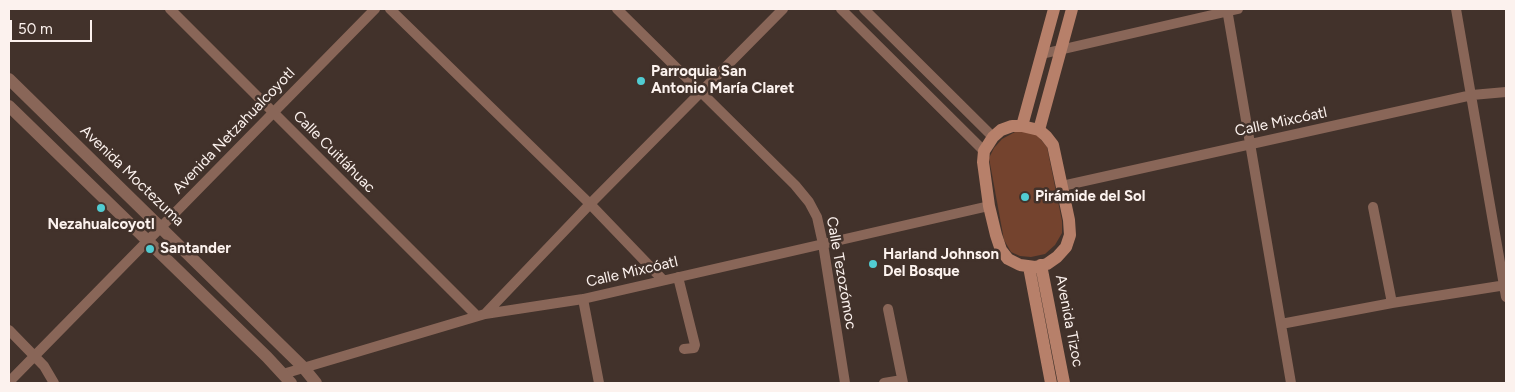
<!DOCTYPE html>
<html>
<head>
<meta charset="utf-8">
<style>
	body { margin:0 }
	#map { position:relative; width:1515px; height:392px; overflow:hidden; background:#42322b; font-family:Figtree,sans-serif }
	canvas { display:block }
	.frame { position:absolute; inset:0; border:10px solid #fcf2ee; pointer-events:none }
	.scale { position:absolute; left:10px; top:20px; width:82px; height:22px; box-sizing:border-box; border:2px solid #fcf2ee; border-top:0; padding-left:6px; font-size:15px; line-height:18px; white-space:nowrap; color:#fcf2ee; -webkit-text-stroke:4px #42322b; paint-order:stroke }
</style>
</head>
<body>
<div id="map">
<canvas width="1515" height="392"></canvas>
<div class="frame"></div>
<div class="scale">50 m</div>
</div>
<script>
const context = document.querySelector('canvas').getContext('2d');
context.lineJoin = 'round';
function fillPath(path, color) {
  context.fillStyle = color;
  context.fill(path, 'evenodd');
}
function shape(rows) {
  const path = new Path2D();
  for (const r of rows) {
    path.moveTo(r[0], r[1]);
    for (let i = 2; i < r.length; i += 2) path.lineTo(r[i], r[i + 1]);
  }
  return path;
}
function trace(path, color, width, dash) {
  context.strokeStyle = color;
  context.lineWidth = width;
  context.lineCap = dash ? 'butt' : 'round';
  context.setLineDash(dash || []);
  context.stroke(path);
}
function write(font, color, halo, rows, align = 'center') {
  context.font = font + ' Figtree,sans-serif';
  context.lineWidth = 5;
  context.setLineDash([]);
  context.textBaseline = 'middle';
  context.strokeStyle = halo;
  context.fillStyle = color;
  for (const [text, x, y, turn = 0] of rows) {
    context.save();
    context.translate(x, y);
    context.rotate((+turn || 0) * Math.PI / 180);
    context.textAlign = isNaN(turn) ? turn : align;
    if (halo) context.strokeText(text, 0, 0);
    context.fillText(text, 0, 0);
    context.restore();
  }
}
const green = shape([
	[1015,132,1028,132,1037,135,1047,147,1062,221,1062,233,1055,245,1045,254,1031,257,1020,256,1011,252,1004,240,989,158,994,148,1002,139]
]);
const minor = shape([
	[170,9,477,316],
	[390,9,590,204,663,280],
	[617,9,795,185,809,202,817,217,823,244,845,383],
	[841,9,984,151],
	[864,9,993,137],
	[1227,9,1291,383],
	[1456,9,1506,297],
	[1042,54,1238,9],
	[1062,186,1472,95,1506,92],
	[1373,207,1392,303],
	[678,277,695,345,694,348,684,349],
	[583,299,599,383],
	[888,309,903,383],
	[485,314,590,204,783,9],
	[1281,324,1392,303,1506,285],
	[9,330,44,366,54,383],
	[283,374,485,314,583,299,989,206],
	[9,382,375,9],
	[884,383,902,380]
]);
const tertiary = shape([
	[9,79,303,367,316,383],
	[9,106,267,357,291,383]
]);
const secondary = shape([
	[1012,126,1022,126,1039,130,1046,136,1053,145,1069,220,1070,235,1066,247,1057,257,1047,264,1035,267,1020,265,1008,259,1001,250,996,235,989,206,983,162,984,151,993,137,1001,130,1012,126],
	[1022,126,1054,9],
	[1039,130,1072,9],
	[1041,265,1064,383],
	[1029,267,1051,383]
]);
const markers = [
	[641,81,5,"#51ccd2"],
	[1025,197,5,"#51ccd2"],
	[101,208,5,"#51ccd2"],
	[150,249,5,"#51ccd2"],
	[873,264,5,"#51ccd2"]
];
const poiNames = [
	["Parroquia San",651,72],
	["Antonio María Claret",651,89],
	["Pirámide del Sol",1035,197],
	["Nezahualcoyotl",101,225,"center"],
	["Santander",160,249],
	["Harland Johnson",883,255],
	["Del Bosque",883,272]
];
const streetNames = [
	["Calle Mixcóatl",1281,122,-12],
	["Avenida Netzahualcoyotl",234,131,-46],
	["Calle Cuitláhuac",334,152,45],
	["Avenida Moctezuma",132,176,44],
	["Calle Mixcóatl",632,272,-13],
	["Calle Tezozómoc",841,273,80],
	["Avenida Tizoc",1069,321,79]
];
fillPath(green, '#74432e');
trace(minor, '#896658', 10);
trace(tertiary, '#896658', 12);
trace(secondary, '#b7806a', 12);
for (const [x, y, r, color] of markers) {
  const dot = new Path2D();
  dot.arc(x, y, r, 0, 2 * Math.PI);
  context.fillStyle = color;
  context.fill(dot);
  trace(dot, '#42322b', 2);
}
write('bold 15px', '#fcf2ee', '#42322b', poiNames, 'left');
write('15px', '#fcf2ee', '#42322b', streetNames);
</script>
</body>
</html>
